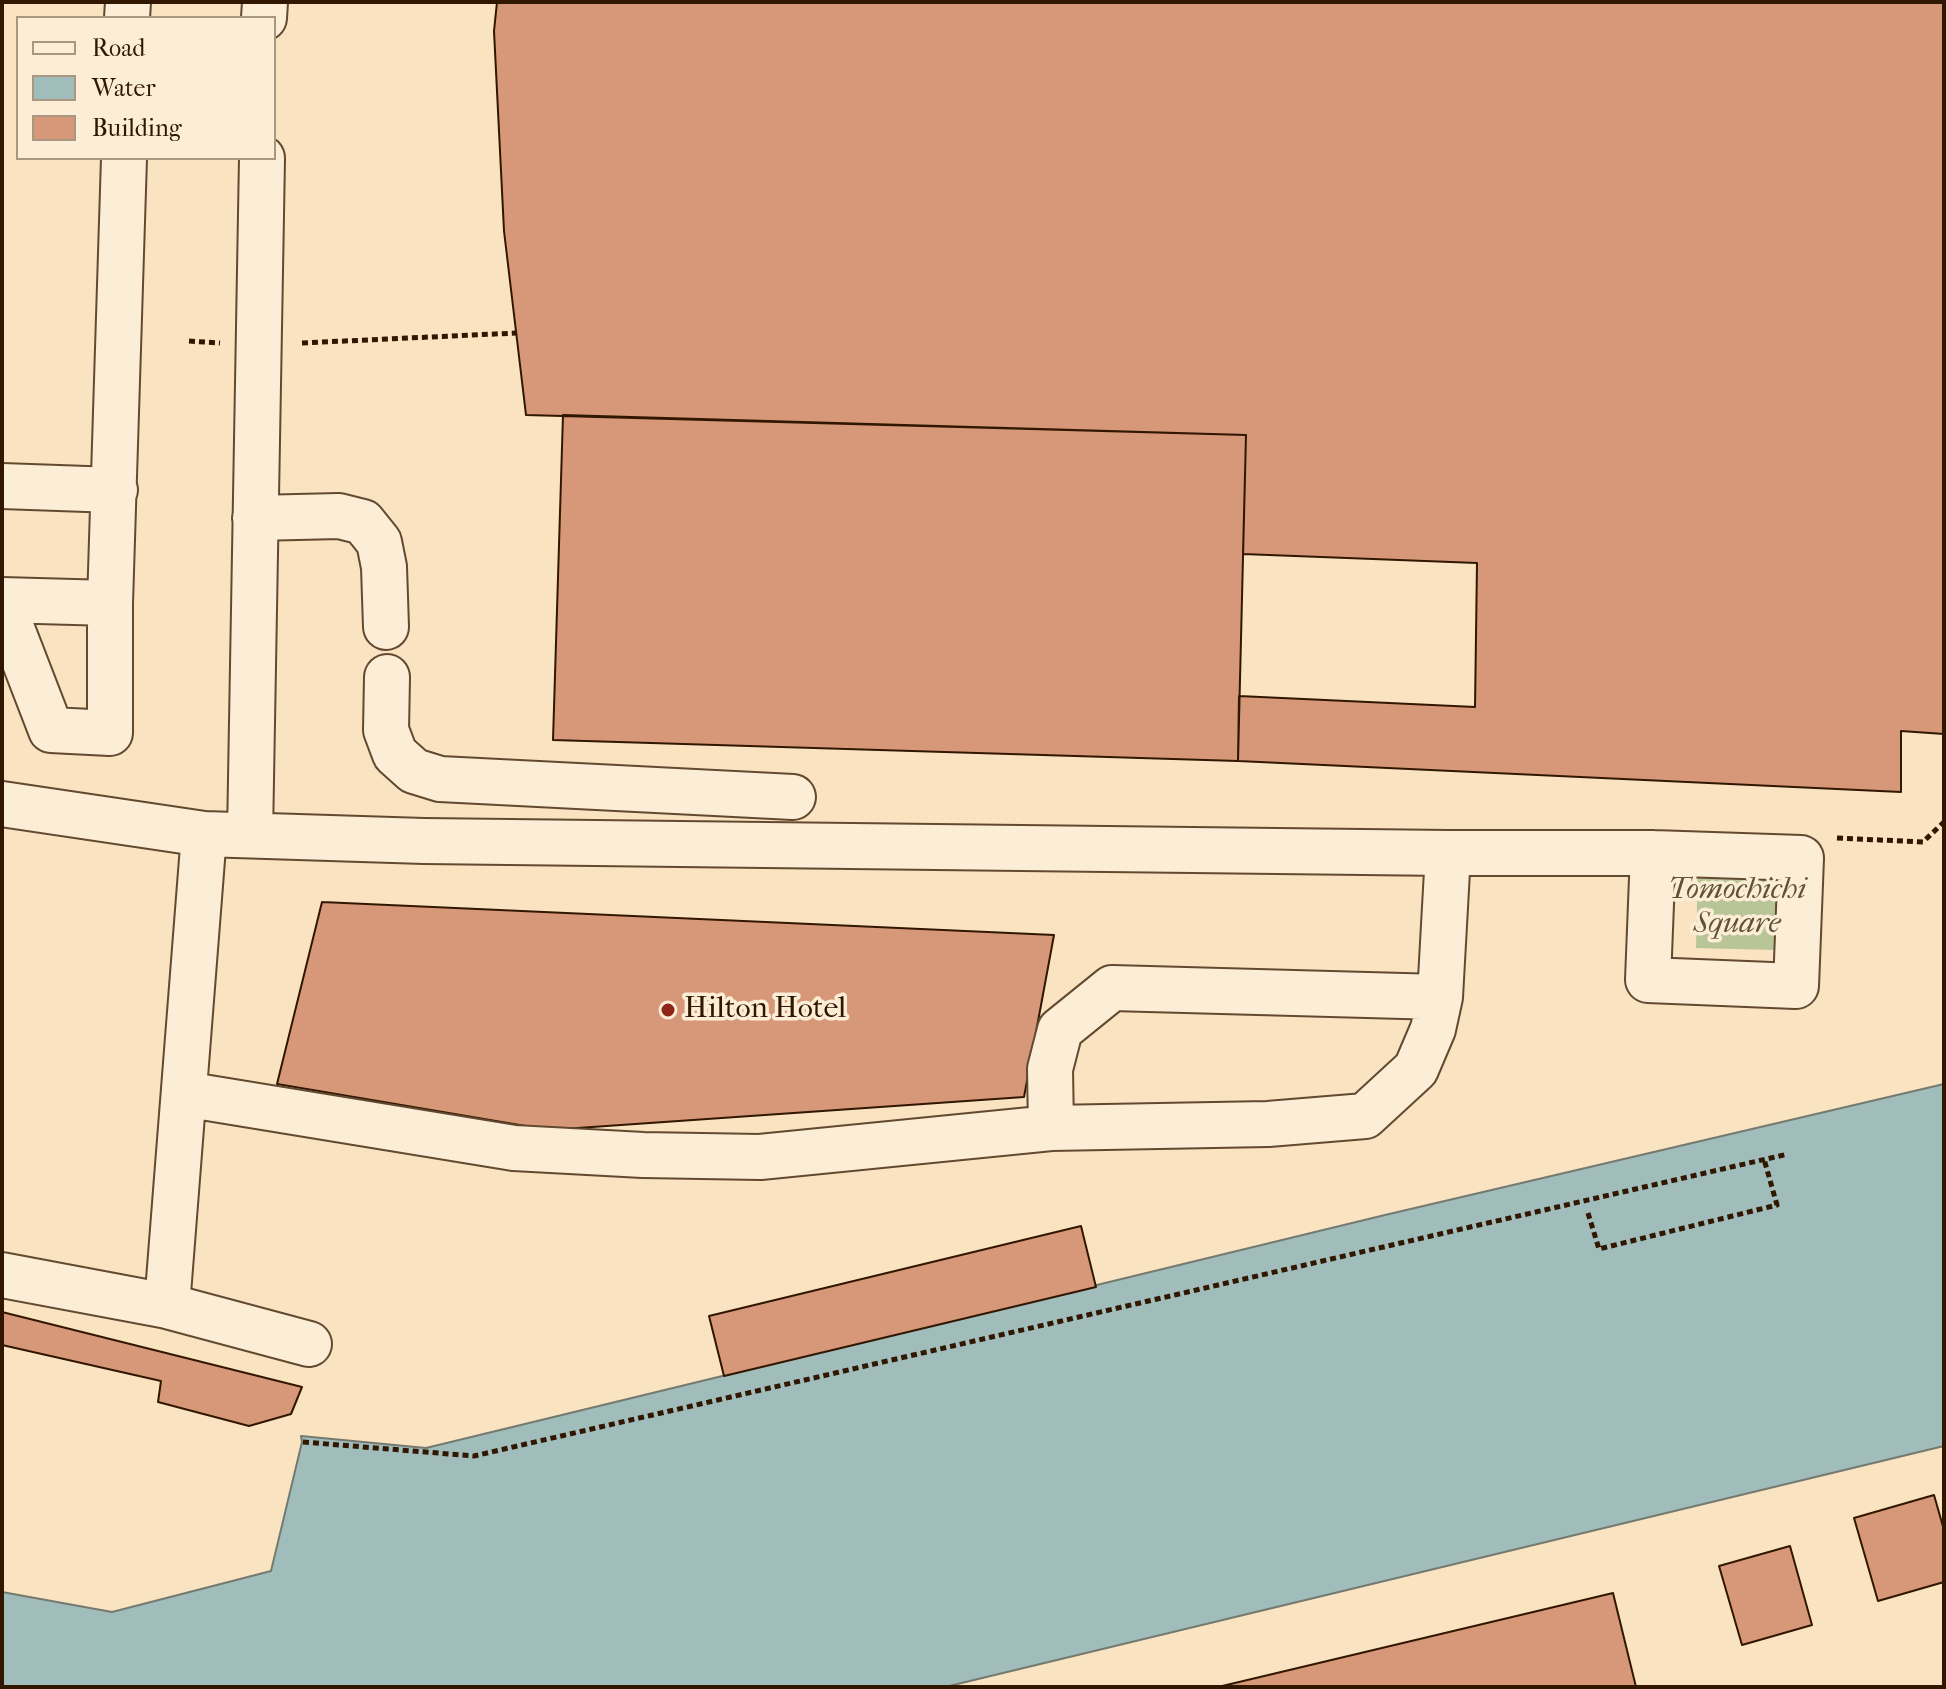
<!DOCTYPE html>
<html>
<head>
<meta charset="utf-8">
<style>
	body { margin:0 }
	#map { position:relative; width:1946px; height:1689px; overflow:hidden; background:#f9e3c0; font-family:"IM FELL French Canon",serif }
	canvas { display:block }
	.frame { position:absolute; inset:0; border:4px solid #311600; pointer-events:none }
	.legend { position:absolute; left:16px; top:16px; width:260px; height:144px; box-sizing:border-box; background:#fbedd6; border:2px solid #aa9780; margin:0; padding:10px 14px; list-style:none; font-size:24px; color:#311600 }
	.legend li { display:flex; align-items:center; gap:16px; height:40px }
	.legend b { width:40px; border:2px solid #aa9780 }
</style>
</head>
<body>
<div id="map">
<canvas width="1946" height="1689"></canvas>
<div class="frame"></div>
<ul class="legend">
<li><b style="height:10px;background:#fbedd6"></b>Road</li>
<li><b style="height:22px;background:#a0bdbb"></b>Water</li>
<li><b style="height:22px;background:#d69878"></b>Building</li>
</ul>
</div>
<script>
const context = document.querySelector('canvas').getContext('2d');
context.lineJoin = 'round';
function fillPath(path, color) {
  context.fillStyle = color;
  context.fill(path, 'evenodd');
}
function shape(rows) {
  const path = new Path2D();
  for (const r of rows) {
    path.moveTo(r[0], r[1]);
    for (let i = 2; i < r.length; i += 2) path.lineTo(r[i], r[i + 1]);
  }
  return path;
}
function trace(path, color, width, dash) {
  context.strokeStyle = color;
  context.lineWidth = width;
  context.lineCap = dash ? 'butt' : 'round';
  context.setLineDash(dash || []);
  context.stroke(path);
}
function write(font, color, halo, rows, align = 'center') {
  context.font = font + ' "IM FELL French Canon",serif';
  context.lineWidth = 7;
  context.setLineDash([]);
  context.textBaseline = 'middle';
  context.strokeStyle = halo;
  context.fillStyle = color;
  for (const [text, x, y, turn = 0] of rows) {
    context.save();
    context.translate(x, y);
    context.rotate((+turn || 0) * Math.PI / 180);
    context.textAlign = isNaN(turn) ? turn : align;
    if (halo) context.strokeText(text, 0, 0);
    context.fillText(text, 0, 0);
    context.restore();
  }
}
const green = shape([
	[1698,864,1778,869,1776,950,1696,948]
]);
const water = shape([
	[1944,1084,1944,1446,945,1687,2,1687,2,1592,112,1612,271,1571,302,1442,301,1436,426,1448,1385,1215,1944,1084]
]);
const building = shape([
	[497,2,1944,2,1944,734,1901,731,1901,792,1238,761,1239,696,1475,707,1477,563,1243,554,1246,435,526,415,504,231,494,31,497,2],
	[563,415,1246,435,1238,761,553,740,563,415],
	[322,902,1054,935,1024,1097,549,1130,277,1084,322,902],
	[1081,1226,1096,1287,724,1376,709,1316,1081,1226],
	[2,1312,302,1387,291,1414,249,1426,158,1402,161,1381,2,1345,2,1312],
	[1934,1495,1944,1530,1944,1582,1878,1601,1854,1518,1934,1495],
	[1790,1546,1812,1625,1742,1645,1719,1566,1790,1546],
	[1613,1593,1636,1687,1218,1687,1613,1593]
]);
const path = shape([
	[189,341,220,343],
	[302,343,516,333],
	[1837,838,1923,842,1944,822],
	[1588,1213,1599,1249,1777,1205,1764,1159],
	[303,1442,474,1456,1788,1154]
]);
const minor = shape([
	[127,18,128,2],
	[264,18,265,2],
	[2,486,115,490],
	[255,518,339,516,363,522,379,542,384,567,386,627],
	[2,600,110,603,124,158],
	[2,603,51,730,110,733,110,603],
	[387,677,386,730,395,754,414,771,440,779,793,797],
	[2,804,204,834,424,841,1448,853,1653,853],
	[250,835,262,158],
	[1653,853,1801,858,1796,986,1648,980,1653,853],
	[1440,997,1112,988,1060,1030,1050,1069,1051,1128,1268,1124,1365,1116,1416,1069,1433,1029,1440,997,1448,853],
	[184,1094,514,1148,643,1155,760,1157,1051,1128],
	[2,1275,167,1306,309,1344],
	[167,1306,204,834]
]);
const markers = [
	[668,1010,8,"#8f2418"]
];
const parkNames = [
	["Tomochichi",1737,891],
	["Square",1737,925]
];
const poiNames = [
	["Hilton Hotel",684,1010]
];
fillPath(green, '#b8c597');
fillPath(water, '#a0bdbb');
trace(water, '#747a70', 2);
fillPath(building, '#d69878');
trace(building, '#311600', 2);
trace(minor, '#634930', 48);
trace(path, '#311600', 5, [6, 4]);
trace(minor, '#fbedd6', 44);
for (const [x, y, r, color] of markers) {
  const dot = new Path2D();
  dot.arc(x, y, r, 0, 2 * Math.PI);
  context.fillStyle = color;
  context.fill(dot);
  trace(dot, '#fbedd6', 3);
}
write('italic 30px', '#605335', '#fbedd6', parkNames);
write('30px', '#311600', '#fbedd6', poiNames, 'left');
</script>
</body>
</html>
